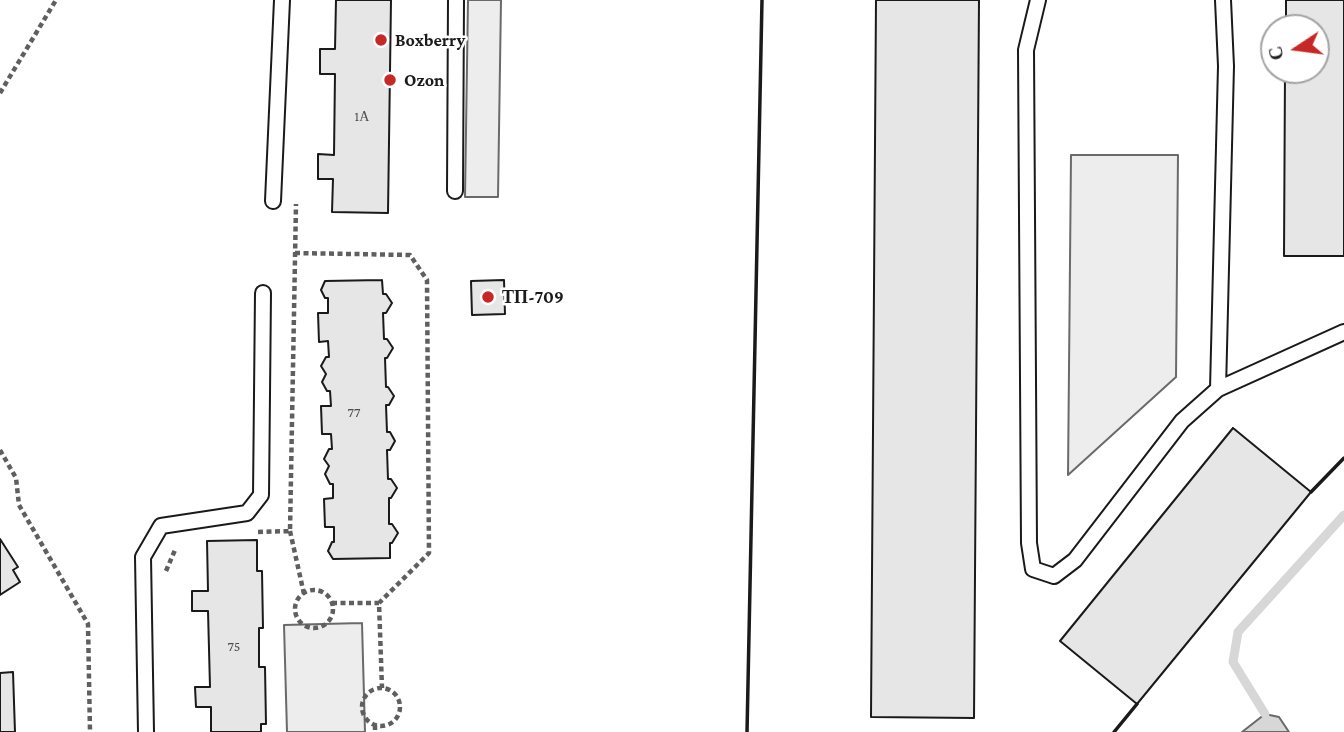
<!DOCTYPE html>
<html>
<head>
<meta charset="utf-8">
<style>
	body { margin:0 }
	#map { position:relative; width:1344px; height:732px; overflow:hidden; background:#fff; font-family:"Crimson Pro",serif }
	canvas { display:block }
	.north { position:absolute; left:1260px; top:14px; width:70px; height:70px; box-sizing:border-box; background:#fff; border:2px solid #a3a3a3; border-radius:50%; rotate:257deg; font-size:19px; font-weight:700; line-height:28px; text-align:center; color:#1a1a1a }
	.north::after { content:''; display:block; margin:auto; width:24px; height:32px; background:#c62828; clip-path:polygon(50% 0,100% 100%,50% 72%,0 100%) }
</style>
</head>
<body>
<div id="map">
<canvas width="1344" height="732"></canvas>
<div class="north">С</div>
</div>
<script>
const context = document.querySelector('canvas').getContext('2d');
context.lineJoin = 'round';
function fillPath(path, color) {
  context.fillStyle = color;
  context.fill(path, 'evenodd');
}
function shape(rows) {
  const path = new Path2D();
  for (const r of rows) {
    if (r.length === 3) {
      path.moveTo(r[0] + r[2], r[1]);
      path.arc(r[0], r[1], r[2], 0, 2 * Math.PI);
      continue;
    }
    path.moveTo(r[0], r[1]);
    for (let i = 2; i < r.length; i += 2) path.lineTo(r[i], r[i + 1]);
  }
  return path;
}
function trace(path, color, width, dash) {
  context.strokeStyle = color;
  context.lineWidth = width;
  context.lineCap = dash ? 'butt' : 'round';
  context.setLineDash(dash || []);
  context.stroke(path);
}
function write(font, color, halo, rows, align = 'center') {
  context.font = font + ' "Crimson Pro",serif';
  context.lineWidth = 5;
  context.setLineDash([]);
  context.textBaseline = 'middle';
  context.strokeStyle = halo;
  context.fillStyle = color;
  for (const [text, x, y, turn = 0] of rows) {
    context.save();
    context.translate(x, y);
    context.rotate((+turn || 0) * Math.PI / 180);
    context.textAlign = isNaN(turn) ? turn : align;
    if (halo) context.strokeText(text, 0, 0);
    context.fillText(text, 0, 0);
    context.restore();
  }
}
const built = shape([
	[468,0,501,0,498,197,465,197,468,0],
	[1071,155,1178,155,1176,377,1068,475,1071,155],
	[362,623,365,732,287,732,284,625,362,623]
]);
const water = shape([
	[1265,714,1279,717,1289,732,1242,732,1265,714]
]);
const stream = shape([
	[1265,714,1233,662,1238,632,1344,515]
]);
const building = shape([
	[336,0,391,0,388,213,332,212,333,179,318,179,318,154,334,155,335,74,320,74,320,49,335,49,336,0],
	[876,0,979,0,974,718,871,717,876,0],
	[1286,0,1344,0,1344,256,1284,256,1285,70,1316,70,1316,28,1286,28,1286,0],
	[382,280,383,294,386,294,392,303,386,313,383,313,384,339,387,339,393,348,387,358,385,358,386,387,388,387,394,396,389,405,386,405,387,432,390,432,395,441,390,450,387,450,388,479,391,479,397,488,391,498,389,498,389,524,392,524,398,533,392,543,390,543,390,558,333,559,328,551,332,542,334,542,334,527,325,527,324,499,333,498,333,484,330,484,325,474,329,466,324,459,329,449,332,449,331,434,322,434,321,406,331,406,330,391,327,391,322,382,326,374,321,366,326,357,329,357,328,341,319,342,318,313,328,313,328,298,325,298,321,290,325,281,382,280],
	[504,280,505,314,472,315,471,281,504,280],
	[1233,428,1311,492,1137,704,1060,641,1233,428],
	[0,539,18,567,13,570,20,582,0,595,0,539],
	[257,540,257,571,262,571,263,628,259,628,259,667,265,667,266,724,261,724,261,732,211,732,211,707,196,707,195,687,210,687,208,611,192,611,192,591,208,591,207,541,257,540],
	[13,672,15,732,0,732,0,673,13,672]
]);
const path = shape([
	[0,93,56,0],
	[295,253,410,255,427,280,429,553,379,603,382,688],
	[0,450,16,478,19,505,88,624,90,732],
	[290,531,304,594],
	[258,532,290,531,296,204],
	[166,571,175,550],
	[314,609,19],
	[332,603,379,603],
	[381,707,19],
	[375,725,375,732]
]);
const lane = shape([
	[1038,0,1026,50,1029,543,1033,569,1054,576,1075,560,1182,421,1218,389,1344,332],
	[455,191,456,0],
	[273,201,282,0],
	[1218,389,1226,66,1223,0],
	[146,732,143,557,161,526,247,513,261,495,263,293]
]);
const wall = shape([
	[1311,492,1344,458],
	[747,732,762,0],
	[1114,732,1137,704]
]);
const markers = [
	[381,40,7,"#c62828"],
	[390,80,7,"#c62828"],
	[488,297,7,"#c62828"]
];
const numberNames = [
	["1А",362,117],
	["77",354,413],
	["75",234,647]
];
const poiNames = [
	["Boxberry",395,40],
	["Ozon",404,80],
	["ТП-709",502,297]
];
fillPath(built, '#ededed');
trace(built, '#6a6a6a', 2);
fillPath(water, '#d7d7d7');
trace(water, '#6a6a6a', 2);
trace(stream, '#d7d7d7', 9);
fillPath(building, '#e6e6e6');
trace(building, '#1a1a1a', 2);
trace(lane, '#1a1a1a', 18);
trace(path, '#5f5f5f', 4.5, [5, 3.5]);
trace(lane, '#fff', 14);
trace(wall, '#1a1a1a', 3.5);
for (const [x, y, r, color] of markers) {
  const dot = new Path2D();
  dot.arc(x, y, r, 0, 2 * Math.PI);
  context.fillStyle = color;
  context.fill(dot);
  trace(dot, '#fff', 2.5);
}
write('14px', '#4d4d4d', null, numberNames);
write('bold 18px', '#1a1a1a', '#fff', poiNames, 'left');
</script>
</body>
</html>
